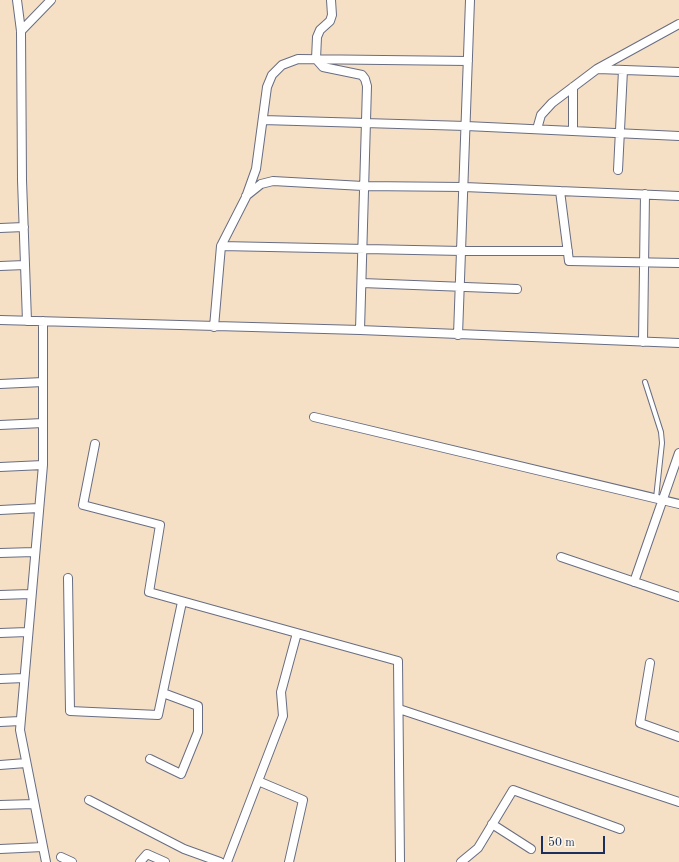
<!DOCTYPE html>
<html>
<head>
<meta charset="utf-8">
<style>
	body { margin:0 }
	#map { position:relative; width:679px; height:862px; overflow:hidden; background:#f6e0c5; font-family:"Old Standard TT",serif }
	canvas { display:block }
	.scale { position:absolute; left:541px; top:836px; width:64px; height:18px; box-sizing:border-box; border:2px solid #1b2f5e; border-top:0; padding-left:5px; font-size:12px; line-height:14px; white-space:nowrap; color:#1b2f5e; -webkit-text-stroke:3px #fcf5e5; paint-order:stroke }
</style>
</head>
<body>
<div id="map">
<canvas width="679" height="862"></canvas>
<div class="scale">50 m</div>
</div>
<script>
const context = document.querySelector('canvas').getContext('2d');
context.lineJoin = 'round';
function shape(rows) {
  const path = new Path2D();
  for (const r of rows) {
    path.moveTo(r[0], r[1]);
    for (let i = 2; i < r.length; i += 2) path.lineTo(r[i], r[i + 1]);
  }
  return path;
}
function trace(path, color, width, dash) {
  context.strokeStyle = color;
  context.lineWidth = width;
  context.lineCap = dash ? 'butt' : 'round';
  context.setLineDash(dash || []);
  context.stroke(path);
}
const lane = shape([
	[645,382,661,432,662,443,656,498]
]);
const street = shape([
	[17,0,21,31,22,180,27,321],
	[331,0,332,15,330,21,320,30,317,37,316,59,323,67,362,75,365,79,367,86,360,330],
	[21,31,51,0],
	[598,69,679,72],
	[263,120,466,126,679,136],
	[537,129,541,115,552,103,597,69,679,24],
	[573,131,573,87],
	[618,170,623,70],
	[560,191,569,261,679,263],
	[246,196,261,184,273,181,363,186,464,187,679,196],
	[0,228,24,227],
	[221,246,462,251,568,251],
	[0,266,25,265],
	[362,283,517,289],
	[0,320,360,330,679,343],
	[43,321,43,465,20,730,46,862],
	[214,327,221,246,246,197,256,169,267,87,272,75,282,65,298,59,468,61],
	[458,335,470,0],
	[643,342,645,194],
	[0,384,43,382],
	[314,417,679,504],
	[0,425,43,423],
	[95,444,83,505,160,525,149,592,398,661,400,862],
	[0,467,43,465],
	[0,510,39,508],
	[0,553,34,552],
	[561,557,679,597],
	[68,578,70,711,158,715,182,602],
	[634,582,679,453],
	[0,595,30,594],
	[0,633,27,632],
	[650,663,640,723,679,737],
	[0,679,24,678],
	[399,709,679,802],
	[0,722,20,721],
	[150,759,181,774,198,732,198,706,163,693],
	[0,765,26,763],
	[258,781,283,716,281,692,297,633],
	[89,800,184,849,220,862],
	[0,805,34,804],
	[492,824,531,849],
	[0,849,43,847],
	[61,857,72,862],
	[140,862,147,854,165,862],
	[227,862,258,781,303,800,289,862],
	[461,862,478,848,513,790,620,829]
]);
trace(lane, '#686d82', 6);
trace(street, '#686d82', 10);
trace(lane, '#fff', 4);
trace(street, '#fff', 8);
</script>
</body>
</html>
